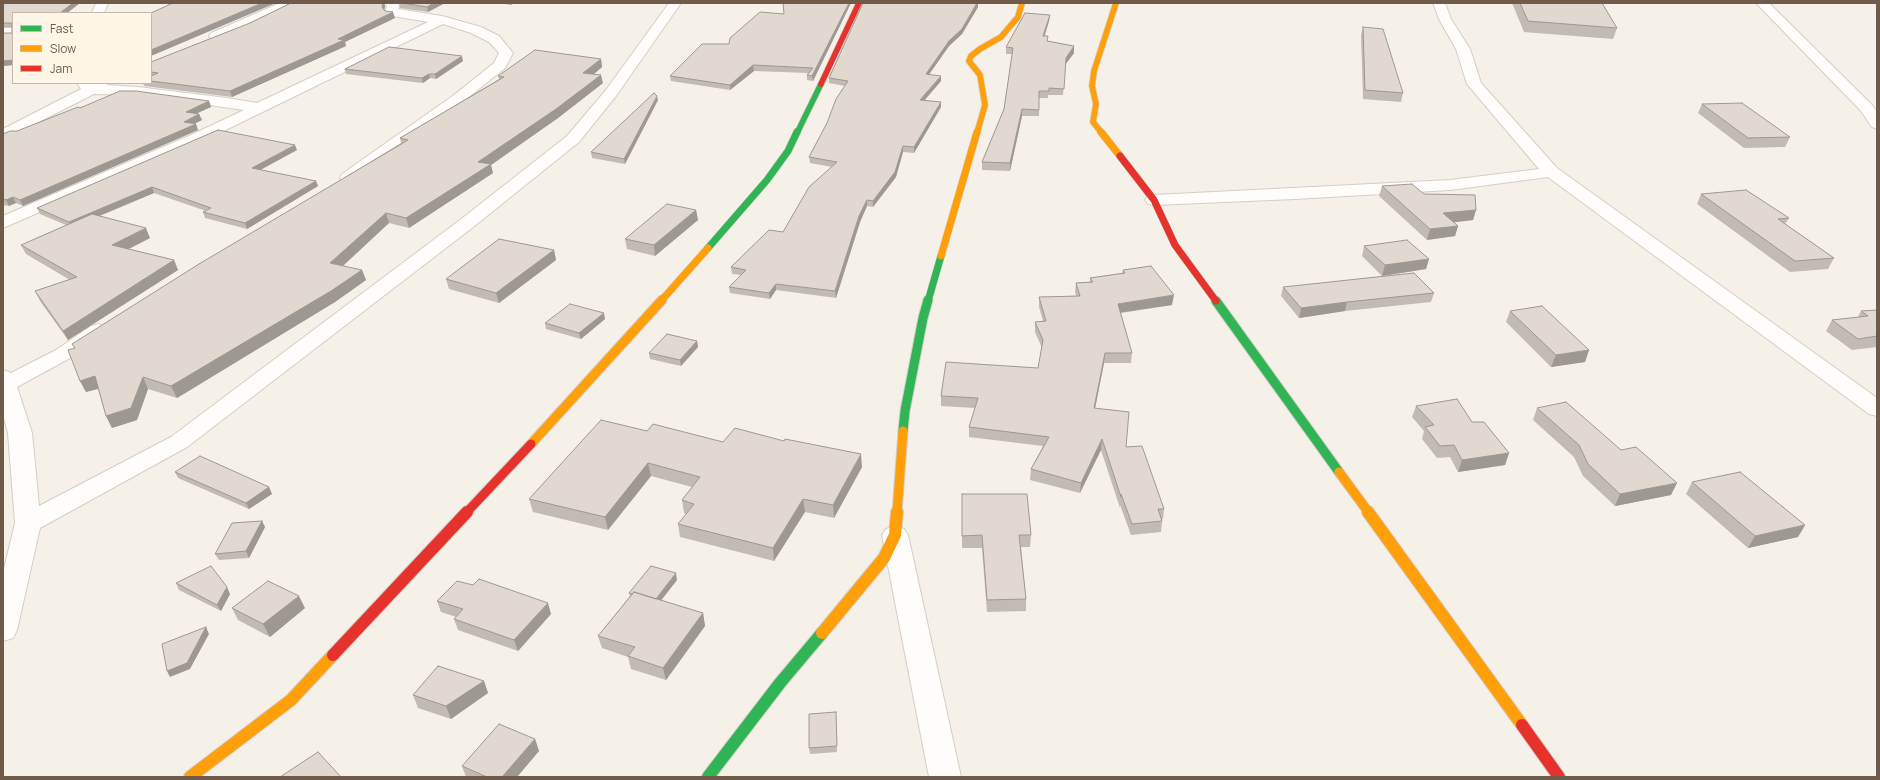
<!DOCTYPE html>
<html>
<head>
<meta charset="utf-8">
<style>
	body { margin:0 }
	#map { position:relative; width:1880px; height:780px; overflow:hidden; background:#f5f1e8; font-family:Manrope,sans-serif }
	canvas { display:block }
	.frame { position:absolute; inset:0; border:4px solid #705b4b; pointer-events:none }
	.legend { position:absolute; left:12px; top:12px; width:140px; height:72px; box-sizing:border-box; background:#fef7e8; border:1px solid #c5b9a9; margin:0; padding:5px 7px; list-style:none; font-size:12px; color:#705b4b }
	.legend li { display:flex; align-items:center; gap:8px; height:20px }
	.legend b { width:20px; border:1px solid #c5b9a9 }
</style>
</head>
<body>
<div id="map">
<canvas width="1880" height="780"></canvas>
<div class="frame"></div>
<ul class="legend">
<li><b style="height:5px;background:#30b455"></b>Fast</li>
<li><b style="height:5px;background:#ff9f0a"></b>Slow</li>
<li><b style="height:5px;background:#e5322d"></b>Jam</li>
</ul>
</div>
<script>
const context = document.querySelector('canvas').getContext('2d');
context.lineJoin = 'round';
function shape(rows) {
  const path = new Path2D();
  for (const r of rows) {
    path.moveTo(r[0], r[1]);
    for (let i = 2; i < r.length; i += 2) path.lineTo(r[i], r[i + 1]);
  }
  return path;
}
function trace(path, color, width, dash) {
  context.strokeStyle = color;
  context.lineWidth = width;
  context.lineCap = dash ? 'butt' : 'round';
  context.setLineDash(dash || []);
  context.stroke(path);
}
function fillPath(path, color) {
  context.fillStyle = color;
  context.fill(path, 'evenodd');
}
const street = shape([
	[96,3,108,3,104,13,92,13,96,3],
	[280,3,296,3,294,6,221,39,211,39,209,36,211,33,280,3],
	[384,3,400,3,398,9,442,16,481,27,499,36,513,53,505,68,464,101,354,182,348,183,342,182,340,178,342,174,454,95,494,63,499,53,489,42,471,33,443,24,203,141,3,228,3,216,191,135,244,110,138,95,94,94,3,140,3,129,81,89,77,83,108,83,107,85,138,87,227,98,257,103,428,22,387,15,385,12,387,6,384,3],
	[669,3,681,3,616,96,579,142,472,228,187,447,40,528,17,630,13,638,3,641,3,573,15,523,8,433,3,414,3,370,11,373,56,350,91,326,98,324,105,326,108,330,105,334,70,358,17,387,32,433,39,506,171,437,460,220,567,136,606,90,669,3],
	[1433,3,1445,3,1451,19,1470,49,1481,83,1557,168,1877,398,1877,416,1869,414,1548,177,1450,190,1295,199,1154,205,1148,204,1145,200,1148,196,1154,195,1450,180,1539,169,1467,84,1456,49,1439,19,1433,3],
	[1756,3,1769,3,1872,105,1877,112,1877,129,1872,127,1861,111,1756,3],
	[3,28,13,28,13,36,3,36,3,28],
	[895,526,904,529,908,535,961,777,929,777,882,535,886,529,895,526]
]);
const fastFar3 = shape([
	[797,133,821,84]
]);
const fastFar2 = shape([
	[708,248,767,180,788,151,797,132],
	[928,301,941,256]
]);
const fastFar1 = shape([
	[1216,301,1339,472],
	[903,431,905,411,923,318,928,300]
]);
const fast = shape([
	[708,777,780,683,822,633]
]);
const slowFar3 = shape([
	[977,133,985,105,980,75,969,61,971,56,980,49,1001,37,1018,17,1022,3],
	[1102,133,1093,122,1096,104,1092,86,1094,71,1116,3]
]);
const slowFar2 = shape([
	[1101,132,1120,156],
	[941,256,977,132],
	[661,301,708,248]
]);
const slowFar1 = shape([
	[531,444,662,300],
	[1339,472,1369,513],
	[897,513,903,431]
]);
const slow = shape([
	[1368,512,1522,725],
	[822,633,884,558,895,535,897,512],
	[190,777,291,700,333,655]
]);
const jamFar3 = shape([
	[821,84,859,3]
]);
const jamFar2 = shape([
	[1120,156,1154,200,1175,245,1216,301]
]);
const jamFar1 = shape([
	[466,513,531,444]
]);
const jam = shape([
	[333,655,467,512],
	[1522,725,1559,777]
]);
const wall = shape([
	[3,3,80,3,67,13,13,13,13,65,3,66,3,33,12,33,12,27,3,27],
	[291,3,384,3,385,6,384,10,395,18,345,42,346,46,232,97,144,86,143,83,151,83,151,62,250,23],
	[399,3,445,3,428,12,400,8],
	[499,3,515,3,510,5],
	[783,3,851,3,813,81,807,80,807,75,808,73,754,71,730,90,671,81,670,76,729,44,784,14],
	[863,3,978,3,978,7,962,34,949,46,929,74,941,81,925,100,941,107,914,153,903,152,896,177,873,207,867,206,860,222,836,298,776,290,770,299,730,293,729,287,741,275,732,274,731,267,783,232,832,167,810,163,809,157,827,123,845,86,829,83,829,78],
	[1512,3,1602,3,1617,28,1613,39,1524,32],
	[1050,15,1049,21,1045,36,1048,41,1074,46,1074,53,1065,65,1063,95,1048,95,1048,98,1039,98,1039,116,1022,116,1010,171,982,170,982,162,1004,109,1012,54,1006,54,1006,47],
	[1363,27,1403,93,1401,102,1363,99,1361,35],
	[601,59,602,67,594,74,603,83,558,118,491,165,493,173,409,228,389,223,343,266,362,270,366,280,335,302,177,398,148,389,137,420,112,428,106,416,98,389,86,392,80,381,74,348,72,344,401,143,400,138,499,79,498,76],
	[463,61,436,79,430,78,423,83,346,74,345,69],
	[658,100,625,164,592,158,591,152],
	[209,101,211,107,196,114,199,114,202,120,194,124,196,124,198,130,23,206,16,203,9,206,3,205,3,134,17,131,80,108],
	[1702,104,1790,137,1785,147,1744,148,1698,113],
	[297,150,261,170,316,181,318,186,247,229,205,218,203,212,206,211,154,193,100,216,150,238,128,249,174,260,178,270,68,340,40,301,35,291,70,280,26,254,21,245,66,225,40,214,37,208],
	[1382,186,1424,194,1476,210,1473,220,1454,222,1458,226,1455,236,1427,240,1379,196],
	[1701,194,1789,218,1785,224,1834,258,1828,269,1790,272,1697,204],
	[696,210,698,220,655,256,627,249,625,239],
	[1364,246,1429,259,1426,269,1382,276,1362,256],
	[554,250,556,260,499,303,449,289,446,279],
	[1123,270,1172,305,1121,313,1132,353,1131,363,1104,363,1095,408,1126,447,1164,509,1163,519,1162,519,1162,521,1161,532,1131,535,1120,505,1120,508,1101,450,1080,493,1030,480,1031,469,1043,446,969,437,969,427,975,408,941,406,941,396,1038,368,1042,348,1035,332,1035,322,1043,321,1039,307,1039,297,1076,296,1075,292,1076,283,1090,282,1090,278,1122,273],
	[1283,287,1434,293,1431,302,1345,311,1299,318,1281,296],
	[1877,310,1877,347,1852,350,1826,331,1832,320,1858,317,1861,311],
	[1510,311,1589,350,1585,362,1551,367,1506,322],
	[605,319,581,339,546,329,545,323],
	[697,341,698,347,681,366,650,359,649,353],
	[1416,406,1472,422,1509,453,1505,465,1458,472,1450,457,1437,458,1422,439,1424,431,1412,417],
	[1537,408,1621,450,1671,495,1615,506,1583,476,1574,457,1533,420],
	[647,431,723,442,862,467,834,518,805,512,774,561,680,537,678,524,686,514,684,513,682,500,692,487,651,476,608,530,533,512,529,499],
	[175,472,269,487,272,494,249,509,178,478],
	[1692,482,1805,525,1798,537,1748,548,1686,494],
	[962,494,1031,535,1030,547,1021,547,1026,599,1026,611,987,612,982,548,962,548],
	[262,521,265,527,249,558,219,560,215,554],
	[677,580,661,600,703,613,705,626,666,680,631,669,628,657,602,648,598,636,630,596,629,593],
	[176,583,230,594,221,611,179,590],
	[437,601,551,614,518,651,458,630,454,619,456,617,441,612],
	[232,608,305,608,270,637,238,620],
	[484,681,488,693,451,719,418,708,413,695],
	[836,712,837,752,810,754,809,748],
	[535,739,539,751,517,777,466,777,462,766]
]);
const shadedWall = shape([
	[73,3,80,3,67,13,60,13],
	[262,3,276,3,151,56,151,50],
	[383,3,384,3,385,6,384,13,382,7],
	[434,3,445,3,428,12,427,7],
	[509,3,515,3,510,5],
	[849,3,851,3,813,81,812,76],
	[977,3,978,3,978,7,962,34,949,46,926,79,926,74,949,41],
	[393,12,395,18,345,42,346,46,232,97,230,91],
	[1050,15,1049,21,1042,42,1043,36],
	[1074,46,1074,53,1065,65,1066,58],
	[462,56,463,61,436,79,435,74],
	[601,59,602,67,585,82,583,73],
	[13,60,13,65,3,66,3,61],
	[753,65,754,71,730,90,730,85],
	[429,74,430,78,423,83,422,78],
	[601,75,603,83,558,118,491,165,493,173,409,228,406,218,478,162],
	[941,76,941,81,920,105,920,100],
	[657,96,658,100,625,164,624,159],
	[209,101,211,107,188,117,186,112],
	[941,102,941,107,914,153,914,147],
	[1022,109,1022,116,1010,171,1010,163],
	[199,114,202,120,186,128,184,122],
	[196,124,198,130,23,206,20,200],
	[295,145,297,150,254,173,252,168],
	[903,146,903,152,896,177,873,207,873,201],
	[316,181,318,186,247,229,245,223],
	[152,187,154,193,72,227,69,222],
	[13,197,16,203,9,206,6,200],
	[867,200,867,206,860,222,836,298,835,291,859,216],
	[696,210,698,220,655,256,654,245],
	[1476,210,1473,220,1440,224,1443,213],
	[386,213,389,223,334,274,330,263],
	[1458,226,1455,236,1427,240,1430,229],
	[146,228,150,238,117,255,112,245],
	[554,250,556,260,499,303,496,293],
	[1429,259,1426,269,1382,276,1385,265],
	[174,260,178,270,68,340,63,331],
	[362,270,366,280,335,302,177,398,171,386],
	[776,284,776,290,770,299,769,293],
	[1174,295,1172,305,1117,313,1118,304],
	[1347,302,1345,311,1299,318,1301,308],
	[604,313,605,319,581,339,579,333],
	[697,341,698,347,681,366,680,360],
	[1589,350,1585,362,1551,367,1556,355],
	[1105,353,1104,363,1093,419,1094,408],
	[95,376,101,388,86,392,80,381],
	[143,377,148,389,137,420,112,428,106,416],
	[1102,439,1101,450,1080,493,1081,483],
	[1509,453,1505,465,1458,472,1462,460],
	[861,454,862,467,834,518,833,505],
	[648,463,651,476,608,530,605,517],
	[1677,483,1671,495,1615,506,1620,494],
	[269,487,272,494,249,509,246,503],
	[803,499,805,512,774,561,773,548],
	[262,521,265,527,249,558,246,551],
	[1805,525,1798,537,1748,548,1755,536],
	[676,573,677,580,656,607,655,601],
	[227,587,230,594,221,611,217,605],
	[299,596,305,608,270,637,263,624],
	[548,603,551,614,518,651,514,640],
	[703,613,705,626,666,680,663,668],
	[206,627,209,634,190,669,170,677,167,671],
	[484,681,488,693,451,719,446,706],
	[535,739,539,751,517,777,502,777]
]);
const building = shape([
	[3,3,73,3,60,13,13,13,13,60,3,61,3,33,12,33,12,23,3,23,3,3],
	[173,3,262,3,151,50,151,13,173,3],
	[291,3,383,3,382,7,385,11,393,12,338,39,344,40,230,91,151,81,151,76,158,73,151,72,151,62,250,23,291,3],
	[402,3,434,3,427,7,402,3],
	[783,3,849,3,812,76,807,75,813,68,753,65,730,85,670,76,702,44,729,44,730,38,760,12,784,14,783,3],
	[863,3,977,3,962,29,949,41,926,74,941,76,920,100,941,102,914,147,903,146,895,172,873,201,867,200,859,216,835,291,776,284,769,293,729,287,746,270,731,267,769,230,783,232,809,187,837,162,809,157,827,123,836,99,848,81,829,78,863,3],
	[1520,3,1602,3,1617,28,1528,21,1520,3],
	[1025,13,1050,15,1043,36,1048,36,1047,41,1074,46,1066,58,1064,89,1049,88,1049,91,1039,91,1039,110,1022,109,1010,163,982,162,1004,109,1013,48,1006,47,1025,13],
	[1363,27,1383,29,1403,93,1365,90,1363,27],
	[389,47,462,56,435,74,429,74,422,78,345,69,389,47],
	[535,50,601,59,583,73,601,75,556,109,478,162,491,164,406,218,386,213,330,263,362,270,331,291,171,386,143,377,131,408,106,416,95,376,80,381,68,350,75,348,72,344,199,264,408,140,400,138,504,77,498,76,535,50],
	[120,91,136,91,209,101,186,112,199,114,184,122,196,124,20,200,13,197,6,200,3,199,3,134,10,131,17,131,78,107,80,108,120,91],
	[654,93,657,96,624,159,591,152,654,93],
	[1742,103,1790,137,1748,138,1702,104,1742,103],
	[218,130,295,145,252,168,316,181,245,223,203,212,211,208,152,187,69,222,37,208,218,130],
	[1412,184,1424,194,1475,195,1476,210,1443,213,1458,226,1430,229,1382,186,1412,184],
	[1746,190,1789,218,1778,219,1834,258,1795,261,1701,194,1746,190],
	[667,204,696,210,654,245,625,239,667,204],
	[92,214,146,228,112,245,174,260,63,331,35,291,77,277,21,245,92,214],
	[499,239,554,250,496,293,446,279,499,239],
	[1407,240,1429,259,1385,265,1364,246,1407,240],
	[1151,266,1174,295,1118,304,1132,353,1105,353,1094,408,1129,412,1126,447,1142,446,1164,509,1158,509,1162,521,1132,524,1121,494,1121,497,1102,439,1081,483,1031,469,1049,437,969,427,978,398,941,396,946,362,1038,368,1043,340,1035,322,1046,321,1039,297,1080,296,1076,283,1093,282,1090,278,1125,273,1123,270,1151,266],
	[1414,273,1434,293,1347,302,1301,308,1283,287,1414,273],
	[570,304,604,313,579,333,545,323,570,304],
	[1542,306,1589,350,1556,355,1510,311,1542,306],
	[1877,310,1877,336,1858,339,1832,320,1868,316,1861,311,1877,310],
	[667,334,697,341,680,360,649,353,667,334],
	[1457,399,1472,422,1484,422,1509,453,1462,460,1454,445,1440,446,1425,427,1434,425,1416,406,1457,399],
	[1566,402,1621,450,1636,447,1677,483,1620,494,1588,464,1579,445,1537,408,1566,402],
	[601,420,647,431,653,424,723,442,735,428,784,441,785,439,861,454,833,505,803,499,773,548,678,524,694,504,682,500,700,477,648,463,605,517,529,499,601,420],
	[200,456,269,487,246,503,175,472,200,456],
	[1740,472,1805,525,1755,536,1692,482,1740,472],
	[962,494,1027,494,1031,535,1019,535,1026,599,987,600,982,535,962,536,962,494],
	[262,521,246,551,215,554,232,523,262,521],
	[211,566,227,587,217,605,176,583,211,566],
	[651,566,676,573,656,599,634,592,632,594,629,593,651,566],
	[479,579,548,603,514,640,454,619,463,609,437,601,457,581,473,585,479,579],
	[268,581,299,596,263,624,232,608,268,581],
	[634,592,703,613,663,668,628,656,635,647,598,636,634,592],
	[206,627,187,663,167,671,162,644,206,627],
	[438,666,484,681,446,706,413,695,438,666],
	[836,712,837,746,809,748,809,714,836,712],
	[499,724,535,739,502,777,487,777,462,766,499,724],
	[318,752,341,777,280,777,318,752]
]);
trace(street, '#d4cec6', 2);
trace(fastFar3, '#d4cdc5', 7);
trace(fastFar2, '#d4cdc5', 8);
trace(fastFar1, '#d4cdc5', 11);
trace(fast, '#d4cdc5', 14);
trace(slowFar3, '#d4cdc5', 7);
trace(slowFar2, '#d4cdc5', 8);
trace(slowFar1, '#d4cdc5', 11);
trace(slow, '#d4cdc5', 14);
trace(jamFar3, '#d4cdc5', 7);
trace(jamFar2, '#d4cdc5', 8);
trace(jamFar1, '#d4cdc5', 11);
trace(jam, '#d4cdc5', 14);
fillPath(street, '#fefdfc');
trace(fastFar3, '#30b455', 5.5);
trace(fastFar2, '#30b455', 7);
trace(fastFar1, '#30b455', 9);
trace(fast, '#30b455', 12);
trace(slowFar3, '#ff9f0a', 5.5);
trace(slowFar2, '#ff9f0a', 7);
trace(slowFar1, '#ff9f0a', 9);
trace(slow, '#ff9f0a', 12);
trace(jamFar3, '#e5322d', 5.5);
trace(jamFar2, '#e5322d', 7);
trace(jamFar1, '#e5322d', 9);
trace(jam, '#e5322d', 12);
fillPath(wall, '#c2bbb3');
fillPath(shadedWall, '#9e9892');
fillPath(building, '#e1d9d0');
trace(building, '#9e9892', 1);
</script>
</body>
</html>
